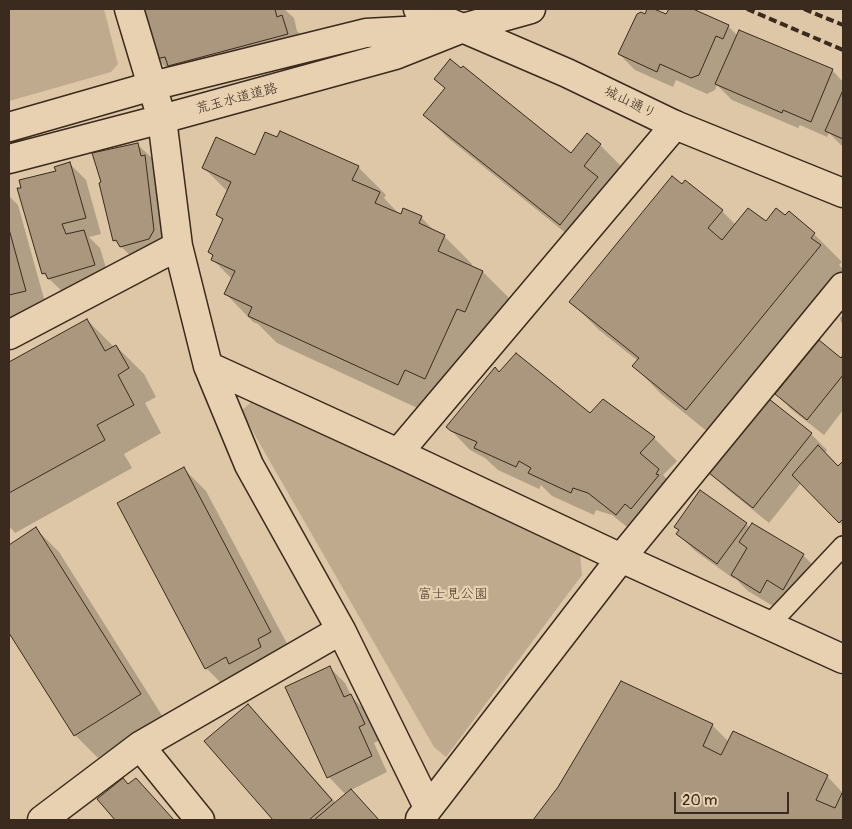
<!DOCTYPE html>
<html>
<head>
<meta charset="utf-8">
<style>
	body { margin:0 }
	#map { position:relative; width:852px; height:829px; overflow:hidden; background:#ddc7a7; font-family:Pangolin,sans-serif }
	canvas { display:block }
	.frame { position:absolute; inset:0; border:10px solid #3b2a1e; pointer-events:none }
	.scale { position:absolute; left:674px; top:792px; width:115px; height:22px; box-sizing:border-box; border:2px solid #3b2a1e; border-top:0; padding-left:6px; font-size:15px; line-height:18px; white-space:nowrap; color:#3b2a1e; -webkit-text-stroke:4px #e7d1b0; paint-order:stroke }
</style>
</head>
<body>
<div id="map">
<canvas width="852" height="829"></canvas>
<div class="frame"></div>
<div class="scale">20 m</div>
</div>
<script>
const context = document.querySelector('canvas').getContext('2d');
context.lineJoin = 'round';
function fillPath(path, color) {
  context.fillStyle = color;
  context.fill(path, 'evenodd');
}
function shape(rows) {
  const path = new Path2D();
  for (const r of rows) {
    path.moveTo(r[0], r[1]);
    for (let i = 2; i < r.length; i += 2) path.lineTo(r[i], r[i + 1]);
  }
  return path;
}
function trace(path, color, width, dash) {
  context.strokeStyle = color;
  context.lineWidth = width;
  context.lineCap = dash ? 'butt' : 'round';
  context.setLineDash(dash || []);
  context.stroke(path);
}
function write(font, color, halo, rows, align = 'center') {
  context.font = font + ' Pangolin,"Klee One",sans-serif';
  context.lineWidth = 4.5;
  context.setLineDash([]);
  context.textBaseline = 'middle';
  context.strokeStyle = halo;
  context.fillStyle = color;
  for (const [text, x, y, turn = 0] of rows) {
    context.save();
    context.translate(x, y);
    context.rotate((+turn || 0) * Math.PI / 180);
    context.textAlign = isNaN(turn) ? turn : align;
    if (halo) context.strokeText(text, 0, 0);
    context.fillText(text, 0, 0);
    context.restore();
  }
}
const green = shape([
	[9,9,104,9,118,64,111,72,9,101],
	[256,398,580,553,582,575,446,757,434,747,241,411]
]);
const shadow = shape([
	[144,9,284,9,294,18,297,31,305,39,180,81,157,59],
	[648,9,667,16,670,9,690,9,728,26,737,35,832,70,843,82,843,147,829,133,827,137,800,125,798,128,732,100,717,85,715,90,707,94,676,80,673,87,635,70,619,54,645,15],
	[435,79,571,155,587,134,600,145,623,168,583,247,448,138,425,115,446,89],
	[137,144,154,160,169,247,137,262,114,240],
	[255,156,358,167,386,195,384,198,401,216,421,217,436,233,444,236,472,264,471,267,483,272,511,300,426,412,277,343,258,324,253,322,226,294,232,279,212,259,214,257,209,252,223,221,217,215,228,192,204,168],
	[70,164,86,180,101,234,89,237,100,248,110,281,65,294,43,273,57,172],
	[686,182,722,211,736,225,766,223,786,217,789,213,814,234,842,262,839,265,843,269,843,279,714,437,661,394,634,366,638,361,599,330,571,302],
	[9,196,18,205,48,313,9,324],
	[843,315,843,328,842,327,843,324,841,322,840,318],
	[87,320,114,347,116,346,144,374,156,397,145,403,161,433,124,454,132,468,15,533,9,526,9,363],
	[843,357,843,410,824,435,792,410,776,394,841,360],
	[499,373,591,415,603,401,654,438,677,461,663,475,681,493,640,537,612,515,596,510,594,515,552,496,541,485,539,489,498,470,485,458,470,450,448,427],
	[769,400,811,434,827,450,824,454,838,467,842,463,843,465,843,526,801,483,769,523,727,489,711,473],
	[184,469,206,491,293,655,229,691,206,668],
	[746,524,750,528,803,555,819,571,799,605,783,595,776,608,748,591,735,578,734,579,694,550,678,534],
	[36,529,59,552,163,717,98,758,75,735,9,630,9,547],
	[329,667,345,683,352,697,367,712,380,740,374,743,387,772,351,790,379,820,274,820,206,741,247,705,270,728,336,803,346,795,329,777,287,687],
	[712,725,729,742,827,776,843,793,843,820,535,820,559,788],
	[151,796,174,820,116,820,99,800]
]);
const building = shape([
	[143,9,275,9,277,17,282,15,288,34,168,66,165,57,156,59,143,9],
	[647,9,654,9,666,14,669,9,693,9,729,25,723,39,716,36,699,75,691,78,660,64,657,72,618,54,637,14,641,12,645,14,647,9],
	[739,30,833,69,811,122,783,110,782,113,715,84,739,30],
	[450,59,461,68,463,66,571,153,587,133,601,144,584,166,598,177,560,225,423,115,445,88,434,79,450,59],
	[843,90,843,139,825,131,843,90],
	[280,131,359,166,352,180,380,192,375,203,401,214,403,208,422,216,419,223,445,235,438,251,483,271,465,312,457,309,425,379,405,370,398,385,248,316,252,307,224,294,235,271,211,260,213,255,208,252,223,219,216,215,231,182,202,168,216,137,255,155,265,132,277,137,280,131],
	[138,143,141,156,145,155,154,230,149,239,120,247,116,240,113,241,99,183,101,182,92,153,138,143],
	[70,162,86,218,62,224,66,234,84,230,95,265,48,279,45,273,42,274,17,188,21,188,19,180,56,171,54,167,70,162],
	[672,176,682,184,685,180,723,210,708,228,722,240,748,208,766,221,776,208,785,215,789,211,815,233,811,238,821,245,686,410,632,366,639,358,569,302,672,176],
	[9,229,26,291,9,295,9,229],
	[87,319,105,351,116,345,129,368,118,375,134,405,97,425,105,440,9,493,9,362,87,319],
	[819,340,841,358,843,355,843,375,807,420,775,394,819,340],
	[516,353,590,413,603,399,655,437,640,453,659,469,656,474,659,475,631,509,625,504,616,515,588,493,573,488,571,493,528,473,531,468,519,461,516,467,474,448,477,442,451,431,446,427,495,367,499,372,516,353],
	[769,399,812,433,753,508,709,473,769,399],
	[818,445,838,466,842,462,843,463,843,519,839,523,792,475,818,445],
	[184,467,271,632,258,639,261,647,229,664,226,657,205,669,117,503,184,467],
	[700,490,747,523,717,564,676,534,679,530,674,527,700,490],
	[752,523,804,554,783,590,767,580,760,593,731,575,747,548,739,542,752,523],
	[36,527,141,694,74,736,9,633,9,545,36,527],
	[330,666,344,697,351,694,365,724,359,727,372,756,327,778,285,687,330,666],
	[621,681,713,724,703,746,721,755,733,731,828,775,816,800,835,808,843,791,843,820,533,820,558,787,621,681],
	[248,704,332,800,309,820,273,820,204,741,248,704],
	[123,778,128,784,136,778,174,820,115,820,97,799,123,778],
	[351,789,379,820,314,820,351,789]
]);
const service = shape([
	[769,625,843,546]
]);
const minor = shape([
	[129,9,162,119,178,246,208,366,249,465,341,630,428,807],
	[9,335,178,246],
	[208,366,398,453,621,558,843,659],
	[398,453,675,125],
	[140,746,200,820],
	[420,819,621,558,843,287],
	[42,820,140,746,341,630]
]);
const tertiary = shape([
	[418,9,567,73,675,125,843,193]
]);
const secondary = shape([
	[9,127,152,86,366,33,441,29],
	[9,159,162,119,395,55,463,28,531,9]
]);
const rail = shape([
	[747,9,843,50],
	[804,9,843,25]
]);
const streetNames = [
	["荒玉水道道路",237,99,-15],
	["城山通り",630,103,26]
];
const parkNames = [
	["富士見公園",453,594]
];
fillPath(green, '#bfaa8e');
fillPath(shadow, '#0003');
fillPath(building, '#aa977d');
trace(building, '#3b2a1e', 1);
trace(service, '#3b2a1e', 22);
trace(minor, '#3b2a1e', 31);
trace(tertiary, '#3b2a1e', 31);
trace(secondary, '#3b2a1e', 31);
trace(service, '#e7d1b0', 19);
trace(minor, '#e7d1b0', 28);
trace(tertiary, '#e7d1b0', 28);
trace(secondary, '#e7d1b0', 28);
trace(rail, '#3b2a1e', 4, [8, 4]);
write('14px', '#3b2a1e', '#e7d1b0', streetNames);
write('14px', '#4f3d2f', '#e7d1b0', parkNames);
</script>
</body>
</html>
